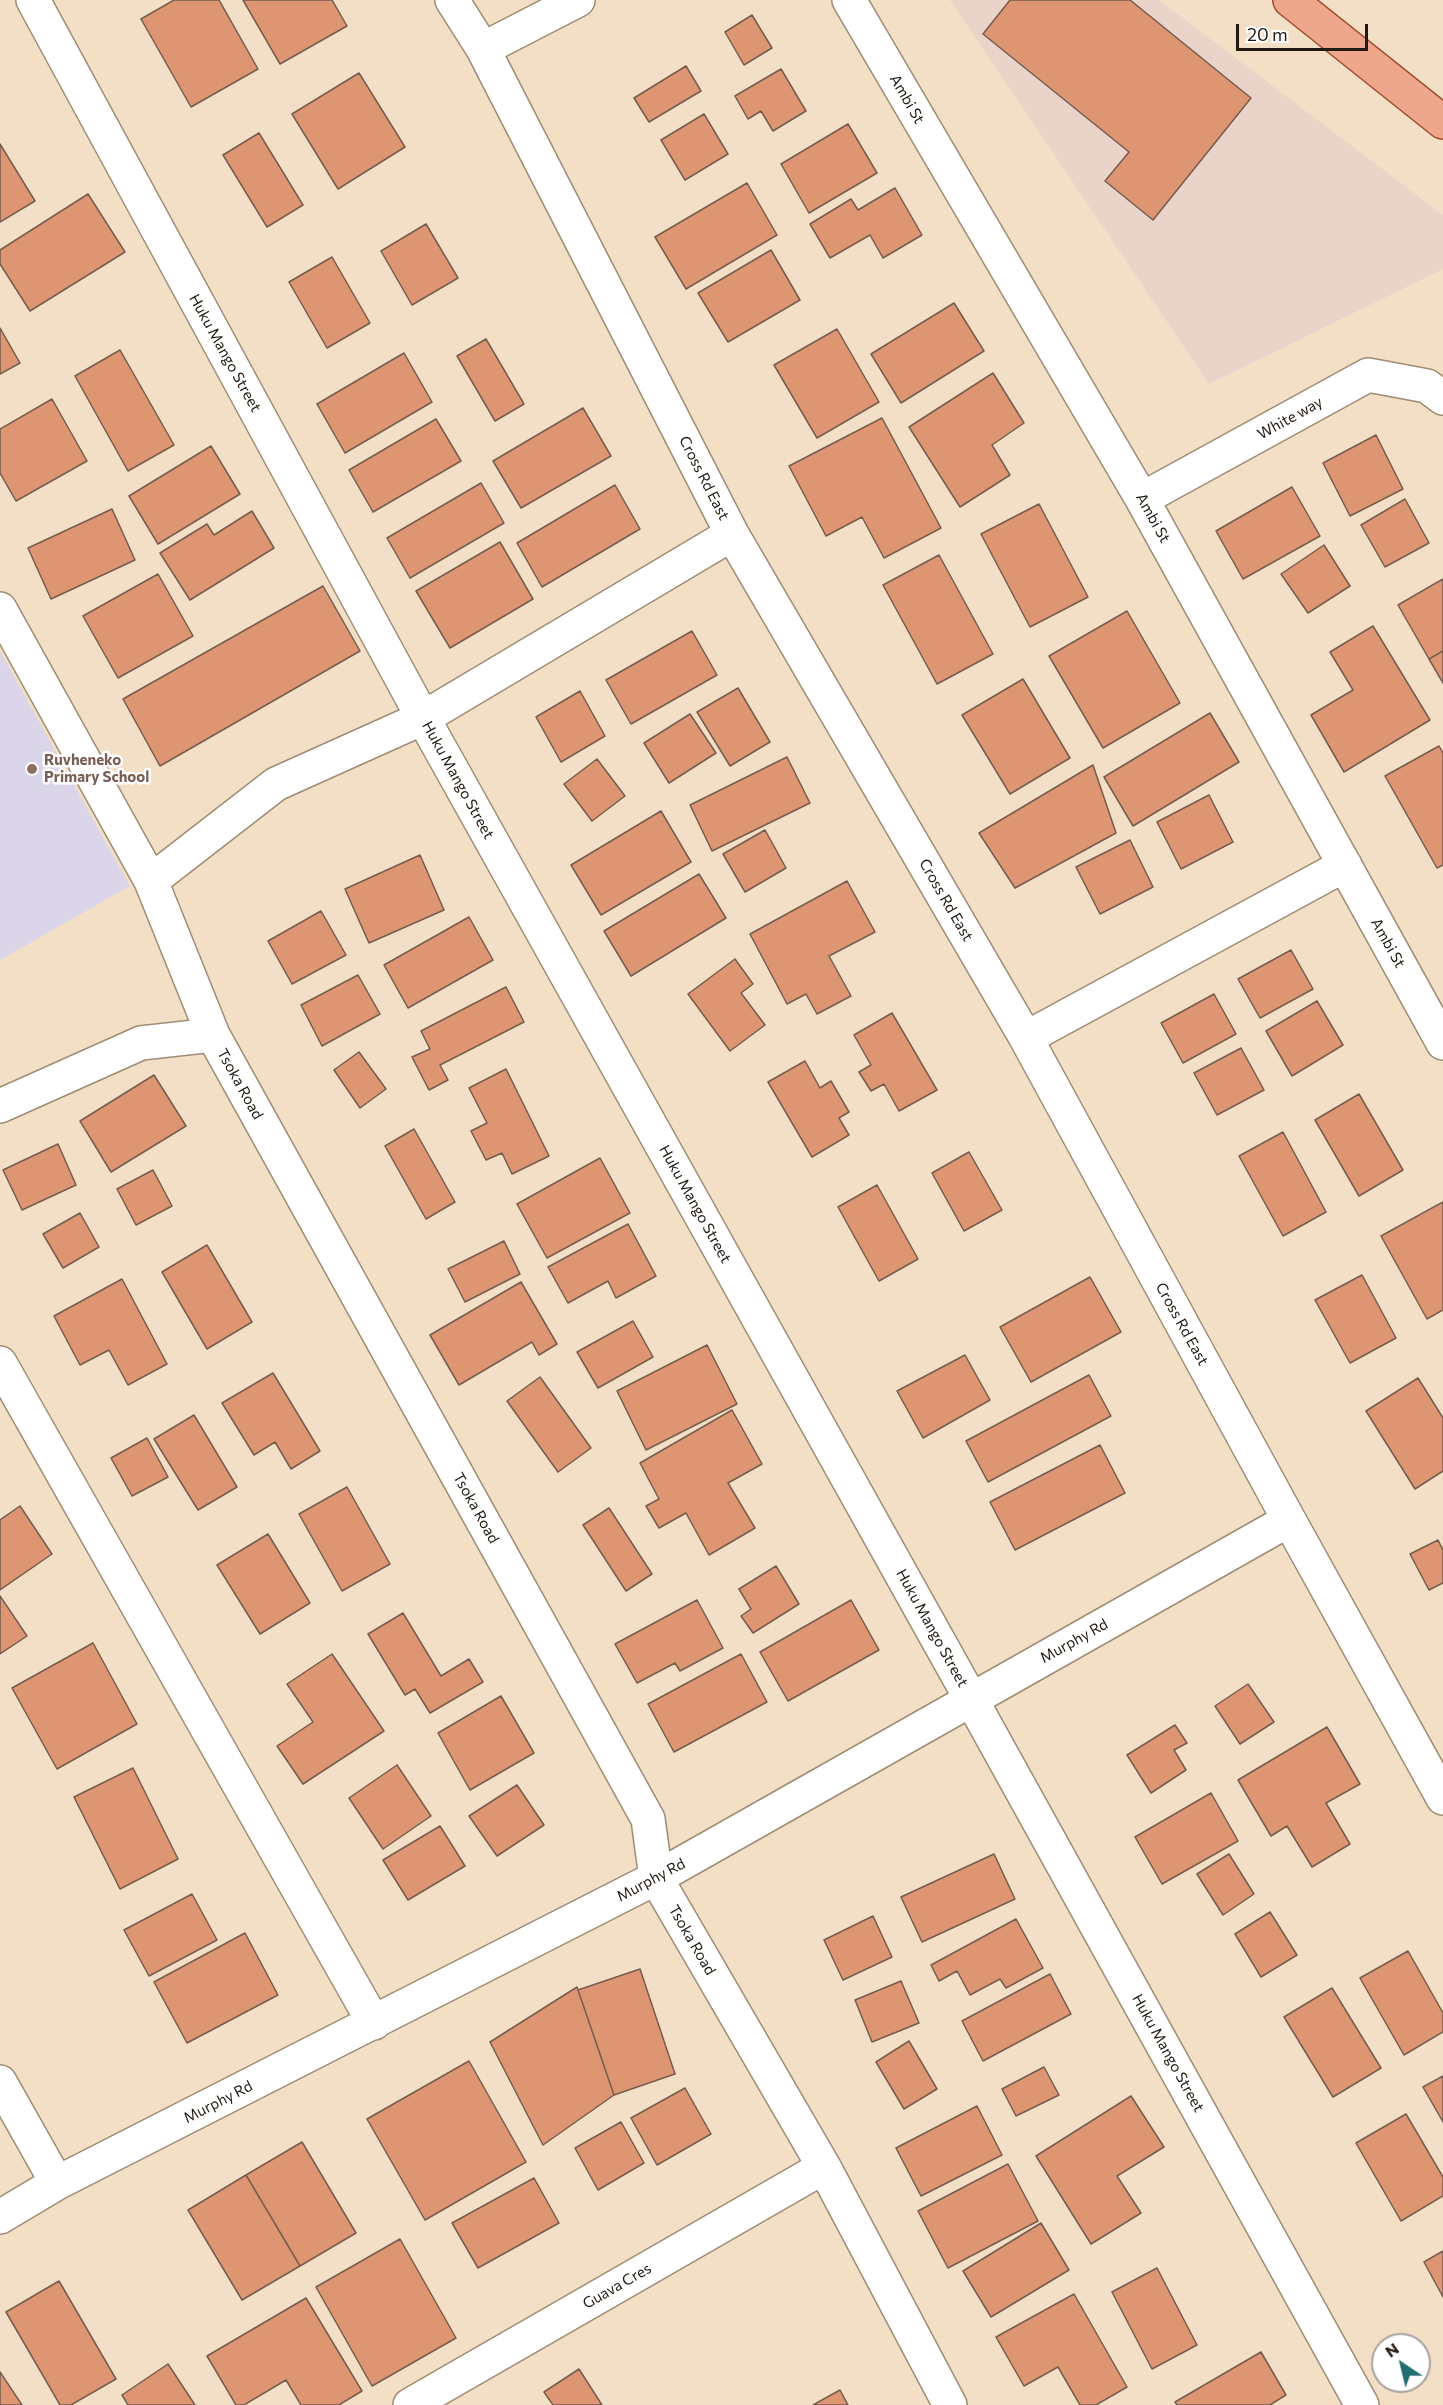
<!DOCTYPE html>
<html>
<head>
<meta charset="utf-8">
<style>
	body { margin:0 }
	#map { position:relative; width:1443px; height:2405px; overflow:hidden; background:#f3dfc5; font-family:Commissioner,sans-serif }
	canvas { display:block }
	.north { position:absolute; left:1371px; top:2333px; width:60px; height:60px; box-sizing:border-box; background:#fff; border:2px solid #a6a3a0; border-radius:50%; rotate:325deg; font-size:16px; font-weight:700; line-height:24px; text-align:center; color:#211a11 }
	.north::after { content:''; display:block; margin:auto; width:21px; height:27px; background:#216d70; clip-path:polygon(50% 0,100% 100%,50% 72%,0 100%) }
	.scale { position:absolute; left:1236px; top:24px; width:132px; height:27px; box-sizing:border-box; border:3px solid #211a11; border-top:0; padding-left:8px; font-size:18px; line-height:21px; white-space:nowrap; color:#211a11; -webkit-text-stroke:4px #fff; paint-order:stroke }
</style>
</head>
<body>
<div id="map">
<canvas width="1443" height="2405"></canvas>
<div class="north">N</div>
<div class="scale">20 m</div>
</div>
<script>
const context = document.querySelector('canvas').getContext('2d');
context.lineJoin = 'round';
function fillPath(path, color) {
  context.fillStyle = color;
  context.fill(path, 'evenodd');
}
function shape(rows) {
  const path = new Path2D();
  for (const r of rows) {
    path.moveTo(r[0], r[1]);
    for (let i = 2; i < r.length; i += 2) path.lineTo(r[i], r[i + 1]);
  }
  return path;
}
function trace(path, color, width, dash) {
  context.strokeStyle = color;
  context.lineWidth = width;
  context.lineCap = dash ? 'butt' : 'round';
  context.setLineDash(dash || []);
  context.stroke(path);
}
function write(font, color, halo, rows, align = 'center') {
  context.font = font + ' Commissioner,sans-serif';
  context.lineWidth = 5;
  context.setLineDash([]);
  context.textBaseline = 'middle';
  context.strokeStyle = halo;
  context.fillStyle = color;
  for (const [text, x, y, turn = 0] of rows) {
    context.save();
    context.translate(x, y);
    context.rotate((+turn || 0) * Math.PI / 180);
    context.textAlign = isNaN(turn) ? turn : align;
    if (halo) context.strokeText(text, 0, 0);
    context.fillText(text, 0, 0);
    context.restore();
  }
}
const industrial = shape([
	[950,0,1159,0,1443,215,1443,269,1209,384]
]);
const education = shape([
	[0,651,130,886,0,960]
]);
const building = shape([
	[174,0,219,0,258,69,191,107,141,19,174,0],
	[243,0,332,0,347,26,280,64,243,0],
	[1010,0,1130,0,1251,98,1153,220,1105,181,1129,152,983,34,1010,0],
	[752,15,772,48,744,65,725,32,752,15],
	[686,66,701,91,649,122,634,98,686,66],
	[781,69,806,111,773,131,761,111,748,119,735,96,781,69],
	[359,73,405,147,338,189,292,114,359,73],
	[704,114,728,154,685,180,661,140,704,114],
	[848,124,877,173,809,213,781,164,848,124],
	[259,133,303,205,267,227,223,155,259,133],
	[0,144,35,201,0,222,0,144],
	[747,183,777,235,686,289,655,237,747,183],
	[895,188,922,235,883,258,870,235,830,258,810,224,851,199,858,210,895,188],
	[88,194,125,252,30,311,0,264,0,250,88,194],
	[426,224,458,278,412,305,381,251,426,224],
	[771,250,800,300,728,342,698,293,771,250],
	[332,257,370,323,327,348,289,282,332,257],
	[954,303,984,351,901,403,871,354,954,303],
	[0,328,20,363,0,374,0,328],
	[837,329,879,402,817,438,774,365,837,329],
	[486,339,524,404,495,421,457,356,486,339],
	[120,350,174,445,128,471,75,376,120,350],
	[404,353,432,402,345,453,317,404,404,353],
	[993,373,1024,423,992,445,1010,475,960,507,909,427,993,373],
	[52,399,87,461,16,501,0,473,0,429,52,399],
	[583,408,611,456,521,508,493,461,583,408],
	[882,418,941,528,884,558,862,517,826,536,789,466,882,418],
	[436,419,461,461,373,512,349,470,436,419],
	[1376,435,1403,489,1350,516,1323,463,1376,435],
	[211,446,240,494,158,544,129,496,211,446],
	[481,483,504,523,410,578,387,538,481,483],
	[615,485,640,529,542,587,517,543,615,485],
	[1292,487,1320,536,1243,579,1216,531,1292,487],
	[1405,499,1429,543,1385,567,1361,525,1405,499],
	[1039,504,1088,597,1030,627,981,534,1039,504],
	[112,509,135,560,51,599,28,548,112,509],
	[252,511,274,548,190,600,160,553,207,524,214,535,252,511],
	[500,542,533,599,450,648,416,591,500,542],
	[1324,545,1350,586,1308,613,1281,574,1324,545],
	[939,555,993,654,937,684,883,585,939,555],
	[158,574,193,636,118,678,83,616,158,574],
	[1443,579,1443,651,1429,659,1398,605,1443,579],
	[323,586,360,651,160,766,123,699,323,586],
	[1127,611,1180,703,1103,748,1049,656,1127,611],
	[1373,626,1430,720,1344,772,1311,715,1353,690,1330,652,1373,626],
	[692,631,717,675,631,724,606,680,692,631],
	[1443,651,1443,683,1429,659,1443,651],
	[1023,679,1070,758,1010,794,962,715,1023,679],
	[738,688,770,742,730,766,697,712,738,688],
	[580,691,605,736,561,762,536,717,580,691],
	[1210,713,1239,762,1133,826,1104,777,1210,713],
	[690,714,716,753,669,783,644,743,690,714],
	[1439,746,1443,753,1443,865,1437,868,1385,776,1439,746],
	[787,757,810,803,712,851,690,805,787,757],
	[597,759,625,796,592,821,564,784,597,759],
	[1093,765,1116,833,1015,888,979,833,1093,765],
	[1209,795,1233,842,1181,869,1157,822,1209,795],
	[661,811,691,862,601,915,571,865,661,811],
	[765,830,786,868,745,892,723,854,765,830],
	[1130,840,1153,887,1100,914,1076,867,1130,840],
	[420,855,444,910,369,943,345,889,420,855],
	[699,874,726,918,631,976,604,931,699,874],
	[847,881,875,932,829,956,851,996,817,1014,806,994,787,1004,750,934,847,881],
	[321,911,346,955,292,984,268,941,321,911],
	[469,917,493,960,408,1008,384,965,469,917],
	[1291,950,1313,989,1260,1018,1238,979,1291,950],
	[735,959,753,984,741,993,765,1025,730,1051,688,994,735,959],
	[358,975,380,1014,322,1046,301,1005,358,975],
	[506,987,524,1022,440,1065,448,1080,429,1090,412,1057,430,1049,421,1031,506,987],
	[1214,994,1236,1034,1183,1063,1161,1023,1214,994],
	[1317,1001,1343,1045,1292,1076,1266,1031,1317,1001],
	[892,1013,937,1090,899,1111,884,1084,871,1091,859,1072,871,1065,854,1035,892,1013],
	[1241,1048,1264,1090,1217,1115,1194,1073,1241,1048],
	[359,1052,386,1089,360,1108,334,1070,359,1052],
	[805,1061,820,1088,831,1081,849,1112,839,1118,849,1135,812,1157,768,1082,805,1061],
	[506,1069,549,1156,512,1174,502,1153,486,1160,471,1131,487,1123,469,1088,506,1069],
	[154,1075,186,1126,111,1172,80,1121,154,1075],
	[1359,1094,1403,1170,1359,1196,1315,1120,1359,1094],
	[414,1129,455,1202,426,1219,385,1146,414,1129],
	[1283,1132,1326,1212,1283,1236,1239,1156,1283,1132],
	[58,1144,76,1185,22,1210,3,1170,58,1144],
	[969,1152,1002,1210,964,1231,932,1173,969,1152],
	[600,1158,630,1213,547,1258,517,1204,600,1158],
	[153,1170,172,1206,136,1225,117,1189,153,1170],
	[877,1185,918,1259,879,1281,838,1207,877,1185],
	[1443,1202,1443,1310,1427,1319,1381,1236,1443,1202],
	[80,1213,99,1247,63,1268,43,1234,80,1213],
	[628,1224,656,1276,616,1298,608,1281,568,1303,548,1267,628,1224],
	[504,1241,520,1274,465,1302,448,1269,504,1241],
	[207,1245,252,1322,207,1349,162,1272,207,1245],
	[1362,1275,1396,1338,1350,1363,1315,1300,1362,1275],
	[1090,1277,1121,1332,1031,1382,1000,1327,1090,1277],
	[122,1279,167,1364,128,1385,109,1350,80,1365,54,1316,122,1279],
	[521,1282,557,1344,539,1355,532,1342,459,1385,430,1335,521,1282],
	[633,1321,653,1357,598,1388,577,1352,633,1321],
	[707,1345,737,1404,646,1450,617,1391,707,1345],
	[965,1355,990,1400,923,1438,897,1391,965,1355],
	[273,1373,320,1451,291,1469,275,1442,254,1455,222,1403,273,1373],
	[1089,1375,1111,1416,988,1482,966,1441,1089,1375],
	[540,1377,591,1448,558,1472,507,1401,540,1377],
	[1418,1378,1443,1418,1443,1471,1415,1489,1366,1411,1418,1378],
	[732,1410,762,1464,728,1483,755,1528,709,1555,686,1513,659,1528,646,1506,659,1499,640,1463,732,1410],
	[194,1415,237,1487,198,1510,154,1439,194,1415],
	[147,1438,168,1477,132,1496,111,1458,147,1438],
	[1100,1445,1125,1493,1015,1550,990,1502,1100,1445],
	[347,1487,390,1564,342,1591,299,1514,347,1487],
	[20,1506,52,1554,0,1590,0,1520,20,1506],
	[609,1508,652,1574,626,1591,583,1525,609,1508],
	[268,1534,310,1603,260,1634,217,1565,268,1534],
	[1438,1540,1443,1550,1443,1583,1429,1590,1410,1554,1438,1540],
	[776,1566,799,1604,753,1633,741,1616,751,1609,739,1589,776,1566],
	[0,1596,27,1636,0,1654,0,1596],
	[697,1600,723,1648,680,1671,675,1663,637,1683,615,1644,697,1600],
	[851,1600,879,1650,788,1701,760,1652,851,1600],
	[403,1613,441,1676,469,1659,483,1682,430,1713,415,1689,405,1695,368,1634,403,1613],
	[93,1643,137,1724,57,1769,12,1688,93,1643],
	[332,1654,384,1731,303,1784,277,1746,313,1722,287,1684,332,1654],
	[741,1654,767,1702,674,1752,648,1704,741,1654],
	[1248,1684,1274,1722,1240,1744,1215,1706,1248,1684],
	[501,1696,534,1753,470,1790,438,1733,501,1696],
	[1175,1725,1187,1743,1174,1750,1186,1770,1151,1793,1127,1755,1175,1725],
	[1327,1727,1360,1784,1326,1803,1350,1844,1312,1867,1287,1826,1271,1836,1238,1780,1327,1727],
	[397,1765,431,1816,383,1849,349,1798,397,1765],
	[133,1768,178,1859,120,1889,74,1797,133,1768],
	[517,1785,544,1825,497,1856,469,1816,517,1785],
	[1211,1793,1238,1841,1162,1884,1135,1837,1211,1793],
	[440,1826,465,1866,408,1900,383,1860,440,1826],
	[994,1854,1015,1899,922,1942,901,1897,994,1854],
	[1229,1854,1254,1894,1223,1915,1197,1874,1229,1854],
	[192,1894,217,1940,149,1976,124,1930,192,1894],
	[1270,1912,1297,1955,1261,1977,1235,1934,1270,1912],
	[873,1916,892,1957,843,1980,824,1940,873,1916],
	[1016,1919,1043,1968,1006,1988,1000,1979,970,1995,957,1971,939,1981,931,1965,1016,1919],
	[245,1933,278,1995,187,2043,154,1982,245,1933],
	[1408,1951,1443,2013,1443,2032,1404,2055,1360,1978,1408,1951],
	[640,1969,675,2074,614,2095,578,1990,640,1969],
	[1050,1974,1071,2014,983,2061,962,2021,1050,1974],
	[901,1981,919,2023,872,2042,855,2000,901,1981],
	[577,1987,614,2095,543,2145,490,2042,577,1987],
	[1332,1988,1381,2068,1333,2097,1284,2017,1332,1988],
	[909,2041,937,2089,904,2109,876,2062,909,2041],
	[469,2061,526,2162,425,2220,367,2119,469,2061],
	[1044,2067,1059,2095,1016,2116,1002,2089,1044,2067],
	[1443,2076,1443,2122,1423,2087,1443,2076],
	[685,2088,711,2134,657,2165,631,2118,685,2088],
	[1131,2096,1164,2147,1117,2176,1141,2213,1091,2244,1036,2156,1131,2096],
	[977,2106,1002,2155,921,2196,896,2148,977,2106],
	[1406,2114,1443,2177,1443,2196,1401,2221,1356,2143,1406,2114],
	[621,2122,644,2163,598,2190,575,2148,621,2122],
	[302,2142,356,2233,300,2266,246,2175,302,2142],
	[1008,2164,1038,2221,948,2268,918,2211,1008,2164],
	[246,2175,300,2266,242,2300,188,2210,246,2175],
	[534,2178,559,2223,478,2268,452,2223,534,2178],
	[1041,2223,1069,2270,991,2317,963,2271,1041,2223],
	[400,2239,456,2338,372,2386,316,2287,400,2239],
	[1443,2251,1443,2297,1424,2262,1443,2251],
	[1157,2268,1197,2345,1152,2369,1112,2292,1157,2268],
	[59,2281,116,2379,71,2405,60,2405,6,2312,59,2281],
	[1074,2294,1127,2387,1096,2405,1080,2405,1058,2367,1024,2386,996,2337,1074,2294],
	[306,2298,362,2391,339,2405,301,2405,286,2380,244,2405,236,2405,207,2356,306,2298],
	[1261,2352,1286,2395,1270,2405,1177,2405,1175,2402,1261,2352],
	[168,2364,195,2405,128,2405,122,2395,168,2364],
	[579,2369,602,2405,553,2405,544,2392,579,2369],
	[0,2372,22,2405,0,2405,0,2372],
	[840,2390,848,2405,813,2405,840,2390]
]);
const minor = shape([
	[33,0,423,718,971,1699,1362,2405],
	[452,0,483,49,732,534,1026,1038,1289,1520,1443,1798],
	[849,0,1142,499,1443,1043],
	[483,49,578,0],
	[1142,499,1368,375,1427,386,1443,398],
	[0,609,151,881,213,1035,648,1819,656,1878,824,2167,950,2405],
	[151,881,276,784,423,718,732,534],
	[1026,1038,1345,865],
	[0,1106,141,1043,213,1035],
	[0,1363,374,2023],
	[0,2082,57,2183],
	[0,2217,57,2183,656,1878,1289,1520],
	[410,2405,824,2167]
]);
const primary = shape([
	[1290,0,1443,122]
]);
const markers = [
	[32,769,6,"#8d6e63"]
];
const streetNames = [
	["Ambi St",907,99,60],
	["Huku Mango Street",225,353,61],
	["White way",1290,418,-29],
	["Cross Rd East",704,478,63],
	["Ambi St",1153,518,61],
	["Huku Mango Street",458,780,61],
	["Cross Rd East",946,900,60],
	["Ambi St",1388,943,61],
	["Tsoka Road",240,1084,61],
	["Huku Mango Street",695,1204,61],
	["Cross Rd East",1182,1324,61],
	["Tsoka Road",476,1508,61],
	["Huku Mango Street",932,1628,61],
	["Murphy Rd",1074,1641,-29],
	["Murphy Rd",651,1880,-28],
	["Tsoka Road",692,1940,60],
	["Huku Mango Street",1168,2053,61],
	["Murphy Rd",218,2102,-27],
	["Guava Cres",617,2286,-30]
];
const educationNames = [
	["Ruvheneko",44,760],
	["Primary School",44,777]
];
fillPath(industrial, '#ead3c8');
fillPath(education, '#dbd5ea');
fillPath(building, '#dd9671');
trace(building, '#765c4e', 1.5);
trace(minor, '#9e8c73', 36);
trace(primary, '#9e4e2f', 36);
trace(minor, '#fff', 33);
trace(primary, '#eea68c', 33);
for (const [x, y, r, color] of markers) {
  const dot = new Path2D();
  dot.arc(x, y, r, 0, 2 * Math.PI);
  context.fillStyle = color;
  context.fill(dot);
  trace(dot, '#fff', 2);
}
write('15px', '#211a11', '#fff', streetNames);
write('bold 15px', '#785e54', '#fff', educationNames, 'left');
</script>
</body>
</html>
